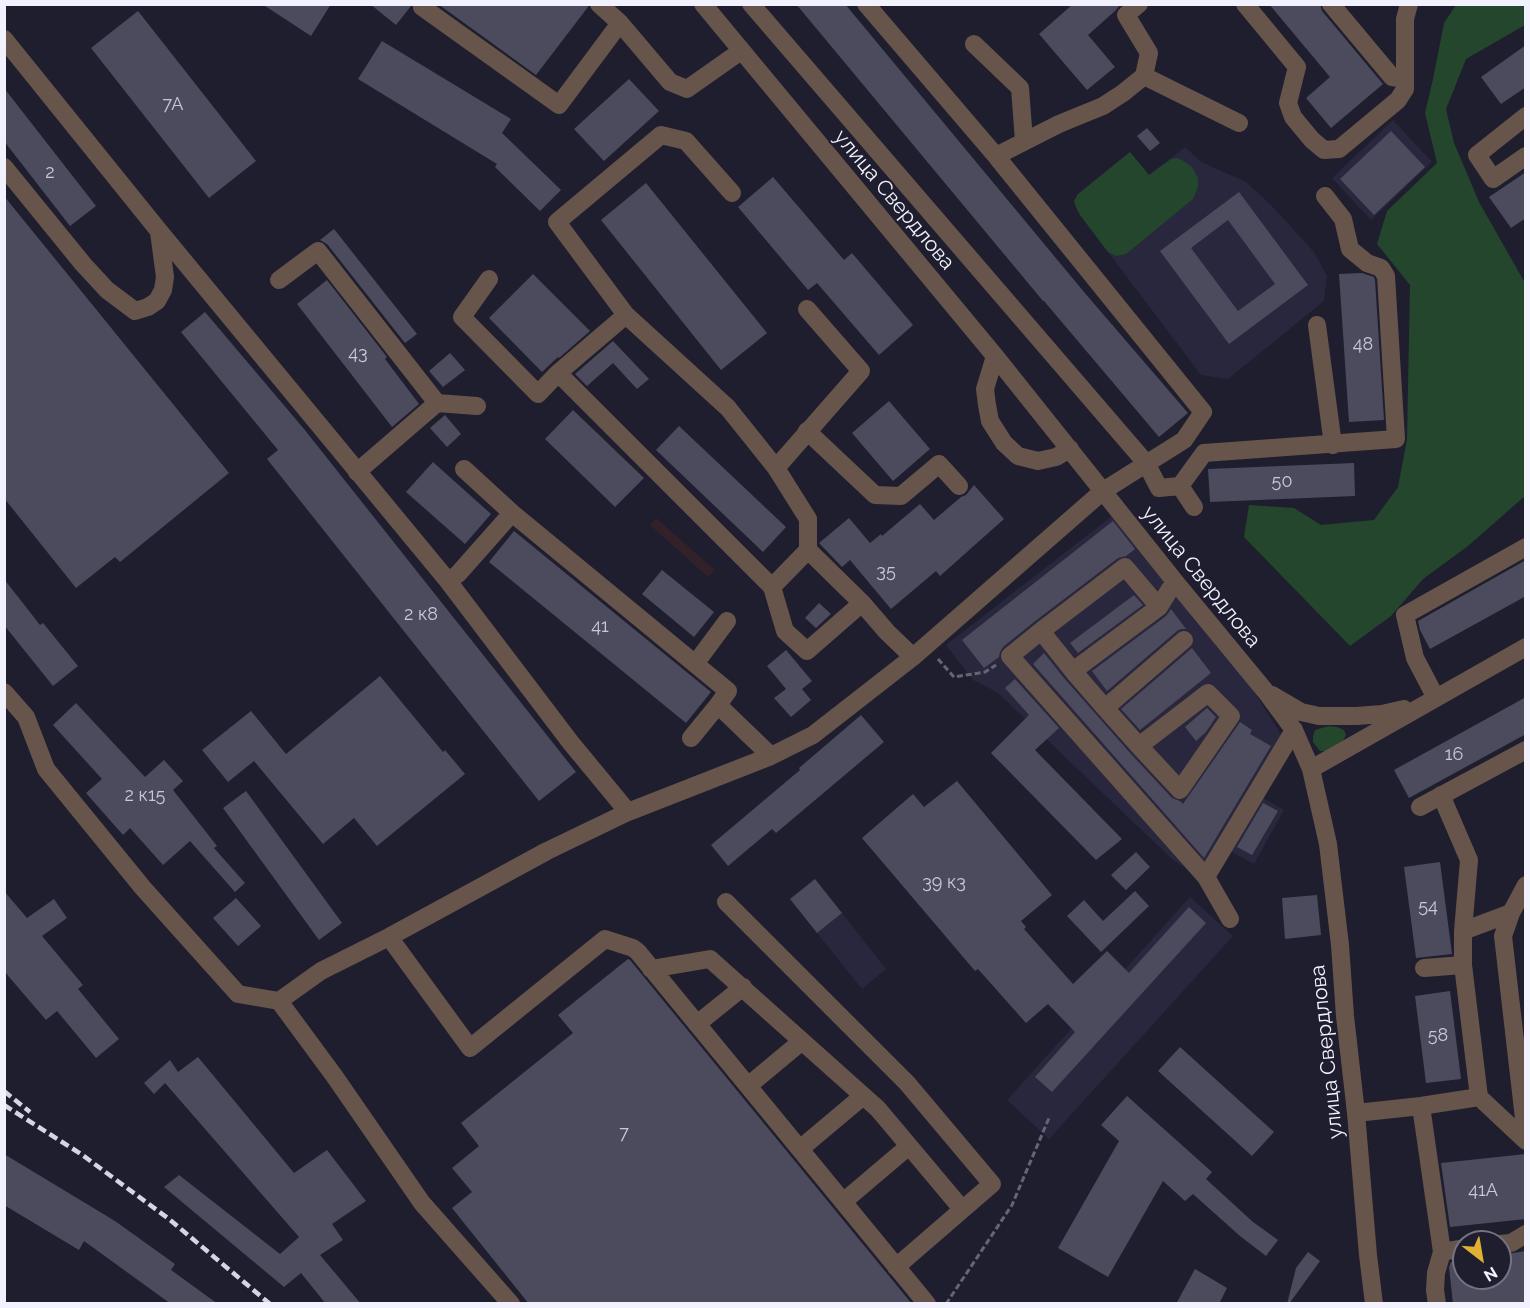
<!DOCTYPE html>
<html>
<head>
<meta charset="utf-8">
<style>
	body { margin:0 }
	#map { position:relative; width:1530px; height:1308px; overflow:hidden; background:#1f1e2e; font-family:Raleway,sans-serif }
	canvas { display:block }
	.frame { position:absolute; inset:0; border:6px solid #f2f2fe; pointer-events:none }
	.north { position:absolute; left:1452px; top:1230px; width:60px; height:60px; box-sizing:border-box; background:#1f1e2e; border:2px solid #737381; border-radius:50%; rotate:149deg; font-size:16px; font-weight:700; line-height:24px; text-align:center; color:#f2f2fe }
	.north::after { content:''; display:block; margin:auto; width:21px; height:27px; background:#dfb034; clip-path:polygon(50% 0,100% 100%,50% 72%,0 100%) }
</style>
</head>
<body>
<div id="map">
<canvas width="1530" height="1308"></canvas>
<div class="frame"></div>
<div class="north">N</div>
</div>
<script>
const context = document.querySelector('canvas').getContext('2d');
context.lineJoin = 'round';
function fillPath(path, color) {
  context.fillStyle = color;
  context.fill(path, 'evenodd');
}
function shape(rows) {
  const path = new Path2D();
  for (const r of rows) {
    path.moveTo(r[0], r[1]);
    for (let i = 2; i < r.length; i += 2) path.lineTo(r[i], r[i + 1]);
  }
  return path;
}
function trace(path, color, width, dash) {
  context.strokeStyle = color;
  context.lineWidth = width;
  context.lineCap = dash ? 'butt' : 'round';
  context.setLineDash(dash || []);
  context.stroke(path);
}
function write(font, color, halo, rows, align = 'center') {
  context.font = font + ' Raleway,sans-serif';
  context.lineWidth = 4.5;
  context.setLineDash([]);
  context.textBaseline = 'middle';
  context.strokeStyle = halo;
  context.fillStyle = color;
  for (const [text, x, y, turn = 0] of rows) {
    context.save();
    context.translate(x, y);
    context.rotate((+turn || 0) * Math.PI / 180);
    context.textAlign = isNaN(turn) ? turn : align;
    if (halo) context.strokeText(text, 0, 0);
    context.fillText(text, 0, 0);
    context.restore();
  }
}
const commercial = shape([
	[656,518,715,570,708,577,650,525]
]);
const built = shape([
	[1393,120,1432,162,1371,220,1332,178],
	[1185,147,1201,162,1246,182,1270,204,1314,252,1327,276,1324,301,1228,379,1201,375,1080,215,1076,207,1074,201,1078,194,1130,152,1149,175],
	[1112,516,1249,684,1288,745,1261,797,1284,810,1254,864,1230,851,1211,885,1173,860,997,692,973,680,946,645],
	[1190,897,1233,936,1049,1139,1007,1100],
	[842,913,886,969,862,989,817,933]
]);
const green = shape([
	[1456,5,1525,5,1525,25,1466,59,1446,109,1454,143,1479,202,1525,283,1525,496,1468,546,1423,579,1391,616,1350,646,1244,537,1249,505,1294,508,1321,525,1374,520,1398,487,1407,439,1410,285,1377,244,1387,211,1437,163,1425,113,1433,79,1444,23],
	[1130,152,1149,175,1171,159,1177,158,1182,160,1192,167,1198,178,1198,187,1193,199,1126,254,1116,256,1108,252,1080,215,1076,207,1074,201,1078,194],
	[1329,726,1337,727,1344,730,1346,735,1343,741,1326,751,1320,751,1313,742,1313,736,1315,730]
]);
const building = shape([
	[262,4,331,4,311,36],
	[370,4,411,4,411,6,396,25],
	[438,4,588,4,588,7,536,75],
	[796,4,845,4,1084,292,1188,413,1159,437,1044,301,1043,301],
	[1073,4,1121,4,1115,11,1088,35,1115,67,1087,90,1039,34],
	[1269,4,1320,4,1322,11,1383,84,1331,128,1306,98,1330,77],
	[138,11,256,161,209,198,91,48],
	[382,41,511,119,502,133,561,190,540,211,495,167,497,164,358,79],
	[1526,45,1526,87,1501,104,1481,77],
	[629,79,659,111,604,161,574,129],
	[4,88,96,206,70,226,4,141],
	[1147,128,1160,143,1150,151,1137,136],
	[1391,131,1425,167,1374,215,1340,179],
	[1526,172,1526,218,1511,228,1489,197],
	[773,177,844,260,852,253,913,325,879,355,817,283,808,290,738,207],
	[646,183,767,333,721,370,601,220],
	[1239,192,1308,285,1229,344,1160,251],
	[1228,220,1275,284,1238,311,1191,248],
	[4,196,229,473,120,562,115,557,76,588,4,498],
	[334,229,417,334,405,343,327,244,320,240],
	[1362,273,1374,277,1375,280,1384,420,1349,422,1339,274],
	[533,274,590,331,559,358,558,357,542,372,489,318],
	[327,280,387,357,385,359,419,404,392,427,297,304],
	[205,312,304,429,576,772,539,801,267,459,278,450,181,332],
	[613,341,649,379,637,389,613,363,587,386,575,374],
	[450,353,465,370,443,387,429,371],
	[889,401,930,449,893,481,852,433],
	[573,410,644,478,615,507,545,439],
	[445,415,461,434,447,447,430,428],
	[679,426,786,527,763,552,656,450],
	[433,462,491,514,465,544,406,492],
	[1354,463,1355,496,1210,502,1208,469],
	[974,485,1004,519,940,576,936,571,891,609,850,560,842,567,819,543,849,518,870,543,881,534,882,536,920,504,934,520,961,497,966,495],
	[1113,521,1135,549,1126,556,1118,558,1034,622,1003,647,1000,652,999,657,984,668,962,640],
	[514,531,711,692,686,723,489,562],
	[1526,560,1526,596,1430,649,1420,630,1418,621],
	[662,570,714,612,694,637,642,594],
	[4,579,40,625,43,623,78,666,53,686,4,625],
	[1134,595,1143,605,1078,653,1070,643],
	[819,603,831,614,816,628,805,618],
	[1171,609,1186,629,1181,629,1177,631,1107,691,1092,671,1166,616],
	[1192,648,1211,673,1140,730,1121,709],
	[786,650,812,681,802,689,811,700,791,717,774,698,786,689,767,666],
	[1044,653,1064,678,1131,754,1172,798,1180,801,1183,804,1240,722,1252,730,1250,734,1271,746,1204,858,1033,664],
	[380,676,443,752,445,750,465,774,377,846,354,818,323,844,254,761,228,782,202,750,251,711,286,754],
	[1015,679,1059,728,1035,750,1122,839,1096,860,991,753,1029,715,1005,688],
	[1526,697,1526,734,1409,798,1394,770],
	[76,703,145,777,164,760,183,781,173,790,217,846,214,848,245,883,235,892,190,841,163,865,130,828,123,835,86,793,102,779,53,725],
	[1207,708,1216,717,1206,732,1196,741,1185,727],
	[861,715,884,742,776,833,772,829,728,866,711,845,800,770,799,768],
	[957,781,1052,895,1021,921,1026,927,1024,929,1073,984,1107,951,1129,973,1189,907,1206,923,1052,1092,1035,1077,1075,1032,1048,1004,1026,1023,978,969,975,971,862,838,913,794,924,807],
	[246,791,342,923,319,940,223,808],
	[1263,803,1278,811,1252,855,1237,847],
	[1136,852,1150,867,1126,890,1111,875],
	[1440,862,1452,954,1416,958,1404,867],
	[815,879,842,913,817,933,790,899],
	[4,891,27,918,54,899,67,918,42,936,83,985,78,989,119,1039,96,1058,57,1011,46,1020,4,971],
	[1135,891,1149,906,1101,952,1067,916,1084,900,1103,921],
	[1317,895,1321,935,1285,939,1282,898],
	[236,898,261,926,238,946,213,918],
	[628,959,630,960,912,1304,529,1304,452,1208,472,1192,452,1168,479,1146,461,1123,573,1033,558,1015],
	[1450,991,1461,1079,1426,1083,1415,996],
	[1180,1047,1274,1132,1252,1156,1158,1071],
	[198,1057,294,1173,327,1150,366,1201,332,1224,343,1240,320,1255,361,1304,326,1304,301,1273,284,1287,164,1187,179,1175,280,1254,299,1237,165,1083,154,1094,144,1083,170,1060,178,1072],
	[1127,1096,1212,1172,1206,1179,1253,1222,1278,1240,1266,1256,1240,1236,1193,1194,1185,1201,1163,1181,1108,1277,1058,1248,1119,1141,1101,1125],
	[4,1154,115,1221,175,1264,171,1270,218,1304,171,1304,84,1241,79,1250,4,1205],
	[1526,1154,1526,1219,1450,1227,1441,1163],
	[1526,1251,1526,1304,1453,1304,1449,1267,1451,1262,1464,1259,1464,1278,1500,1278,1500,1255],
	[1308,1252,1320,1261,1289,1304,1287,1304,1296,1268],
	[1195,1269,1227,1288,1219,1304,1176,1304]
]);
const path = shape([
	[938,659,954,677,985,672,996,665],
	[946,1304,1012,1205,1049,1118]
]);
const minor = shape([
	[422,4,422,7,559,105,620,23],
	[599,4,620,23,670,82,687,89,741,51],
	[703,4,995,356,1177,584,1266,692,1294,730,1311,769,1328,844,1340,945,1345,1016,1356,1113,1368,1255,1374,1304],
	[751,4,1146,463,1159,488,1180,486,1204,453,1396,439,1386,276,1381,268,1367,263,1350,249,1343,219,1325,196],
	[1245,4,1297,67,1288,103,1293,117,1312,140,1324,150,1339,149,1398,100,1405,89,1405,19,1409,4],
	[1331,4,1392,77,1405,79],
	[4,39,159,231,448,581,571,743,628,812],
	[974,44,1020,88,1024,141],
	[1144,76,1239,123],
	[1526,116,1477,155,1493,179,1526,156],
	[996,156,1059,124,1103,106,1123,93,1144,76,1149,53,1126,15,1139,4],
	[4,167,83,264,107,290,135,311,148,307,157,301,163,290,165,277,159,232],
	[732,193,686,141,661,135,557,222,626,315,558,373,772,587,808,550,862,603,887,632,913,657],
	[489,279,462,317,538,394,558,373],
	[279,280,318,251,437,403],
	[626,315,728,408,776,468,808,519,808,550],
	[1317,325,1333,445],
	[995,356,985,389,987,405,990,421,1004,443,1018,456,1038,461,1056,457,1070,449],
	[807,431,875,495,901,496,939,464,959,486],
	[776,468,861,371,807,309],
	[464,469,512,513,728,691,718,705],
	[357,472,437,403,477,406],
	[1180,486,1194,507],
	[448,581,458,574,512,513],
	[772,587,785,631,807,651,862,603],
	[1041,631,1010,656,1206,877,1230,919],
	[695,664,727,621],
	[1073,671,1159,607,1170,589,1177,584],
	[4,692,26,717,46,769,143,888,238,994,279,1001,321,971,389,937,547,851,628,812,771,756,813,735,913,657,1103,491,1184,440,1203,412,996,156,866,4],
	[1272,695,1301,712,1319,716,1357,716,1382,714,1404,709],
	[1436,698,1415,658,1405,615,1526,547],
	[1105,708,1184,640],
	[691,738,718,705,771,756],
	[1139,746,1208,693,1231,716,1180,790,1139,746,1105,708,1073,671,1041,631,1125,567,1159,607],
	[1311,769,1526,647],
	[1441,795,1469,860,1463,931,1463,965,1479,1097],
	[1420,807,1526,750],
	[1206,877,1294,730],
	[1526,885,1511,913,1503,936,1526,1136],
	[726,902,907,1083,992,1184,896,1267],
	[1463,931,1511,913],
	[389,937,470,1048,605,939,633,948,638,952,927,1304],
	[1424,968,1463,965],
	[651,969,710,959,878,1109,962,1209],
	[279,1001,335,1077,422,1203,511,1304],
	[697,1024,743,987],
	[748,1086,802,1041],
	[1421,1106,1442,1252],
	[1356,1113,1421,1106,1479,1097,1526,1141],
	[800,1149,863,1096],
	[843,1202,909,1146],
	[1500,1244,1511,1243,1526,1234],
	[1437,1304,1435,1290,1436,1273,1442,1252,1464,1248]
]);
const rail = shape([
	[4,1091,30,1112],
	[4,1105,81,1154,169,1219,270,1304]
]);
const numberNames = [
	["7А",173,105],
	["2",50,173],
	["48",1363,345],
	["43",358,354],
	["50",1282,482],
	["35",886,572],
	["2 к8",421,615],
	["41",600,627],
	["16",1454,755],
	["2 к15",145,796],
	["39 к3",944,883],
	["54",1428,907],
	["58",1438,1036],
	["7",624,1134],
	["41А",1483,1191]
];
const streetNames = [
	["улица Свердлова",894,200,50],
	["улица Свердлова",1201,577,51],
	["улица Свердлова",1327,1052,-96]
];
fillPath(commercial, '#332129');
fillPath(built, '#28273d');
fillPath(green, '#23462c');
fillPath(building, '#4c4b5e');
trace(path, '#656573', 3, [6, 3]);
trace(minor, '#67554b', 18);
trace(rail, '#d6d6e2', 4.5, [9, 4.5]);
write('18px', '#c8c8d6', null, numberNames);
write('21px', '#f2f2fe', '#1f1e2e', streetNames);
</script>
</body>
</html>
